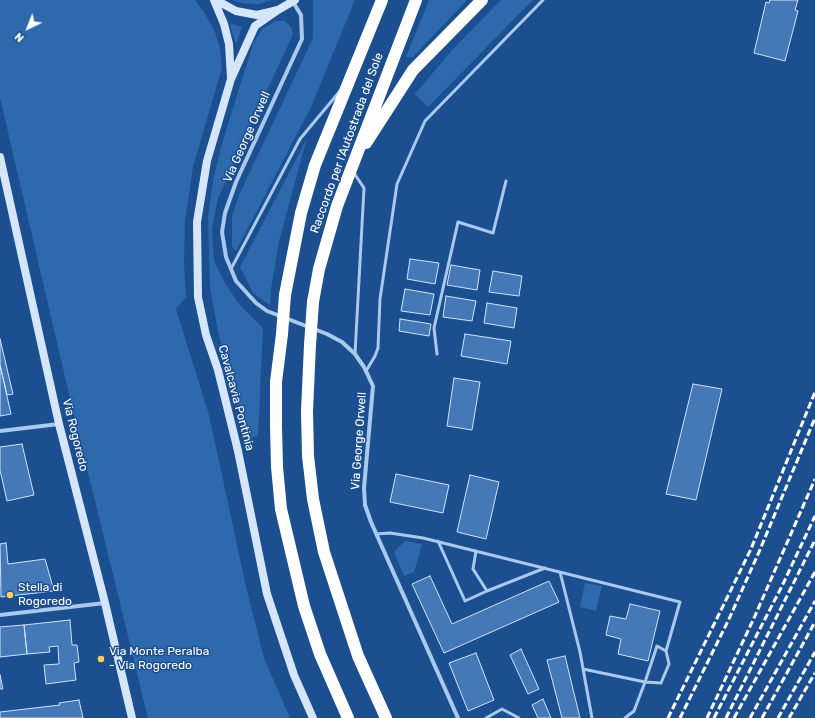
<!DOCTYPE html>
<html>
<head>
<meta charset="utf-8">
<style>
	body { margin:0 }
	#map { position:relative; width:815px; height:718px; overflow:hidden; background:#1b4f8f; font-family:Rubik,sans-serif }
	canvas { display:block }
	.north { position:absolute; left:8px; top:8px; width:40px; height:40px; -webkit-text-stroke:3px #1b4f8f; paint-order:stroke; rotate:223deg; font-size:11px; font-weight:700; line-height:16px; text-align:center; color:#fff }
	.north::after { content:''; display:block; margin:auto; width:14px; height:18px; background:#fff; clip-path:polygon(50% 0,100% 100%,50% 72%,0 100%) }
</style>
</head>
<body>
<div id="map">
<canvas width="815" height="718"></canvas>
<div class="north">N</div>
</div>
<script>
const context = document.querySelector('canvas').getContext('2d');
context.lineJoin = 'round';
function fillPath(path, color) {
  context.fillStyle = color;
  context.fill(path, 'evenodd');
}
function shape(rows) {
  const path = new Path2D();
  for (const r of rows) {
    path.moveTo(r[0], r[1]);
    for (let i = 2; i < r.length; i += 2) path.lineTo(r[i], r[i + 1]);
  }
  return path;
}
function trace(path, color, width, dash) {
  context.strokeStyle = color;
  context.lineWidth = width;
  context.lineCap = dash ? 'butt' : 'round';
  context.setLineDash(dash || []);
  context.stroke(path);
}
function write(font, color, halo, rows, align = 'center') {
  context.font = font + ' Rubik,sans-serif';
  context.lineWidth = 3;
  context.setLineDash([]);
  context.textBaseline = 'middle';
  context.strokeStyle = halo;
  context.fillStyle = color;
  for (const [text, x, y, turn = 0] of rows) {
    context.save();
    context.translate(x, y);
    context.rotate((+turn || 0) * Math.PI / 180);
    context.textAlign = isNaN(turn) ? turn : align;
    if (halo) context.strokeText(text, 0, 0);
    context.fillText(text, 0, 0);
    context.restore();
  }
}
const green = shape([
	[0,0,195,0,205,14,215,32,220,49,222,68,193,167,185,221,184,262,186,297,176,309,209,415,247,591,264,658,290,718,148,718,72,407,0,98],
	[233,0,271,0,259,4,241,3],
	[313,0,355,0,311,107,236,251,232,247,232,216,239,195,313,38],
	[429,0,467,0,413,57,406,57],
	[501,0,533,0,428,107,415,94,452,50],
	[276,21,285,21,291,27,293,34,218,198,212,229,214,261,226,285,240,305,263,328,258,436,247,439,218,332,210,287,208,217,213,181,221,147,253,44,262,29],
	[231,24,242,27,236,44,230,25],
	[307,138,279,241,271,289,270,305,253,293,240,267],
	[405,541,422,544,414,572,404,576,394,552],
	[585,583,602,586,596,611,580,607]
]);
const building = shape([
	[770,0,798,0,795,10,798,11,785,61,754,53,766,2,769,3,770,0],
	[410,259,439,263,435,284,407,279,410,259],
	[451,265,480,270,477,290,447,285,451,265],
	[493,271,522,276,519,296,489,292,493,271],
	[405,289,434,294,430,315,401,311,405,289],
	[446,296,476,301,472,321,443,317,446,296],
	[487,303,517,308,514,328,484,323,487,303],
	[400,319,431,324,429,336,399,331,400,319],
	[465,334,511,341,507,364,461,356,465,334],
	[0,339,13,394,7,395,0,365,0,339],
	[0,365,11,414,0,416,0,365],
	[454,378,480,382,472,430,447,426,454,378],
	[693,384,722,389,696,500,666,494,693,384],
	[22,444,34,495,7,501,0,470,0,447,22,444],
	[396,474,449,485,443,513,390,502,396,474],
	[470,475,499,482,486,539,457,532,470,475],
	[6,543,8,564,45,559,54,591,1,597,0,544,6,543],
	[430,576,452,624,549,581,559,602,444,653,412,584,430,576],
	[630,604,660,611,648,661,618,654,621,639,606,635,610,616,626,619,630,604],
	[70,620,72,645,77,645,79,662,74,663,76,680,46,684,44,665,59,664,58,646,49,647,50,652,27,654,24,625,70,620],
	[24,625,27,654,0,657,0,627,24,625],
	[521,649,539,689,528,694,510,655,521,649],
	[476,653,494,700,468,711,449,663,476,653],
	[565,656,580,718,562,718,547,660,565,656],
	[0,675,3,689,0,689,0,675],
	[543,699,551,718,538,718,532,705,543,699],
	[79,700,83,718,0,718,0,712,60,705,59,703,79,700]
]);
const lane = shape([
	[354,173,364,188,355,354],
	[231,269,300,139,340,91],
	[437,354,434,328,458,222,493,233,506,181],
	[366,371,375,356,378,348,380,299,397,184,425,121,543,0],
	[376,534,390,533,423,538,680,602,666,651],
	[438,541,465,601,487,591,473,569,476,551],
	[560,572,580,652,592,718],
	[487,591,545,568],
	[583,669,645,682,661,683,669,664,666,651,657,646,645,682,634,711,625,718],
	[486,718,502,709,519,718]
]);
const street = shape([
	[293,2,301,15,302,39,236,182,225,213,222,232,226,257,236,281,256,303,267,311,327,334,342,342,355,354,364,367,373,386,364,488,365,505,371,522,458,718],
	[0,431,59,424],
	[0,615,105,603]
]);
const secondary = shape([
	[214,0,224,24,229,44,231,78],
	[216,0,236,11,257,15,278,10,295,0],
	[278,10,255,26,231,79,207,161,197,222,198,297,206,335,218,370,238,451,267,594,294,675,313,718],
	[0,157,59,424,105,603,132,718]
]);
const highway = shape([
	[366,143,413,70,482,0],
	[285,295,301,213,315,165,382,0],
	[313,302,319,269,337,206,416,0],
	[282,334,276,382,276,426,277,467,281,509,304,606,320,654,348,718],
	[310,345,307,411,308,456,313,499,324,552,358,656,386,718]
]);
const rail = shape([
	[668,718,751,549,815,392],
	[680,718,729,619,759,552,815,418],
	[707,718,754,618,815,479],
	[714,718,782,586,815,516],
	[726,718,815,540],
	[734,718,815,572],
	[750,718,815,601],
	[762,718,815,622],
	[778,718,815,652],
	[789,718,815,673]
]);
const highwayBridge = shape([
	[282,334,285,295],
	[310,345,313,302]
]);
const markers = [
	[10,595,4,"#ffd166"],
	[101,659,4,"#ffd166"]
];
const streetNames = [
	["Via George Orwell",247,137,-66],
	["Raccordo per l'Autostrada del Sole",347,143,-70],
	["Cavalcavia Pontinia",236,398,75],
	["Via Rogoredo",75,435,76],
	["Via George Orwell",359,441,-86]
];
const poiNames = [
	["Stella di",18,588],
	["Rogoredo",18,602],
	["Via Monte Peralba",109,652],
	["- Via Rogoredo",109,666]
];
fillPath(green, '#2e69ad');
fillPath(building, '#4478b7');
trace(building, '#cfe3fa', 1);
trace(lane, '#a9c9ee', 3);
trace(street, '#a9c9ee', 4);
trace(secondary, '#d6e6fa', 8);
trace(highway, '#fff', 12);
trace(rail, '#fff', 3, [7, 3]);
trace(highwayBridge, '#fff', 12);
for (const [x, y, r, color] of markers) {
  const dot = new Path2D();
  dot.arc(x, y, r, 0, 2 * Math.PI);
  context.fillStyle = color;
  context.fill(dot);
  trace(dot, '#1b4f8f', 1.5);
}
write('12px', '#fff', '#1b4f8f', streetNames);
write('12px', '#fff', '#1b4f8f', poiNames, 'left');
</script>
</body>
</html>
